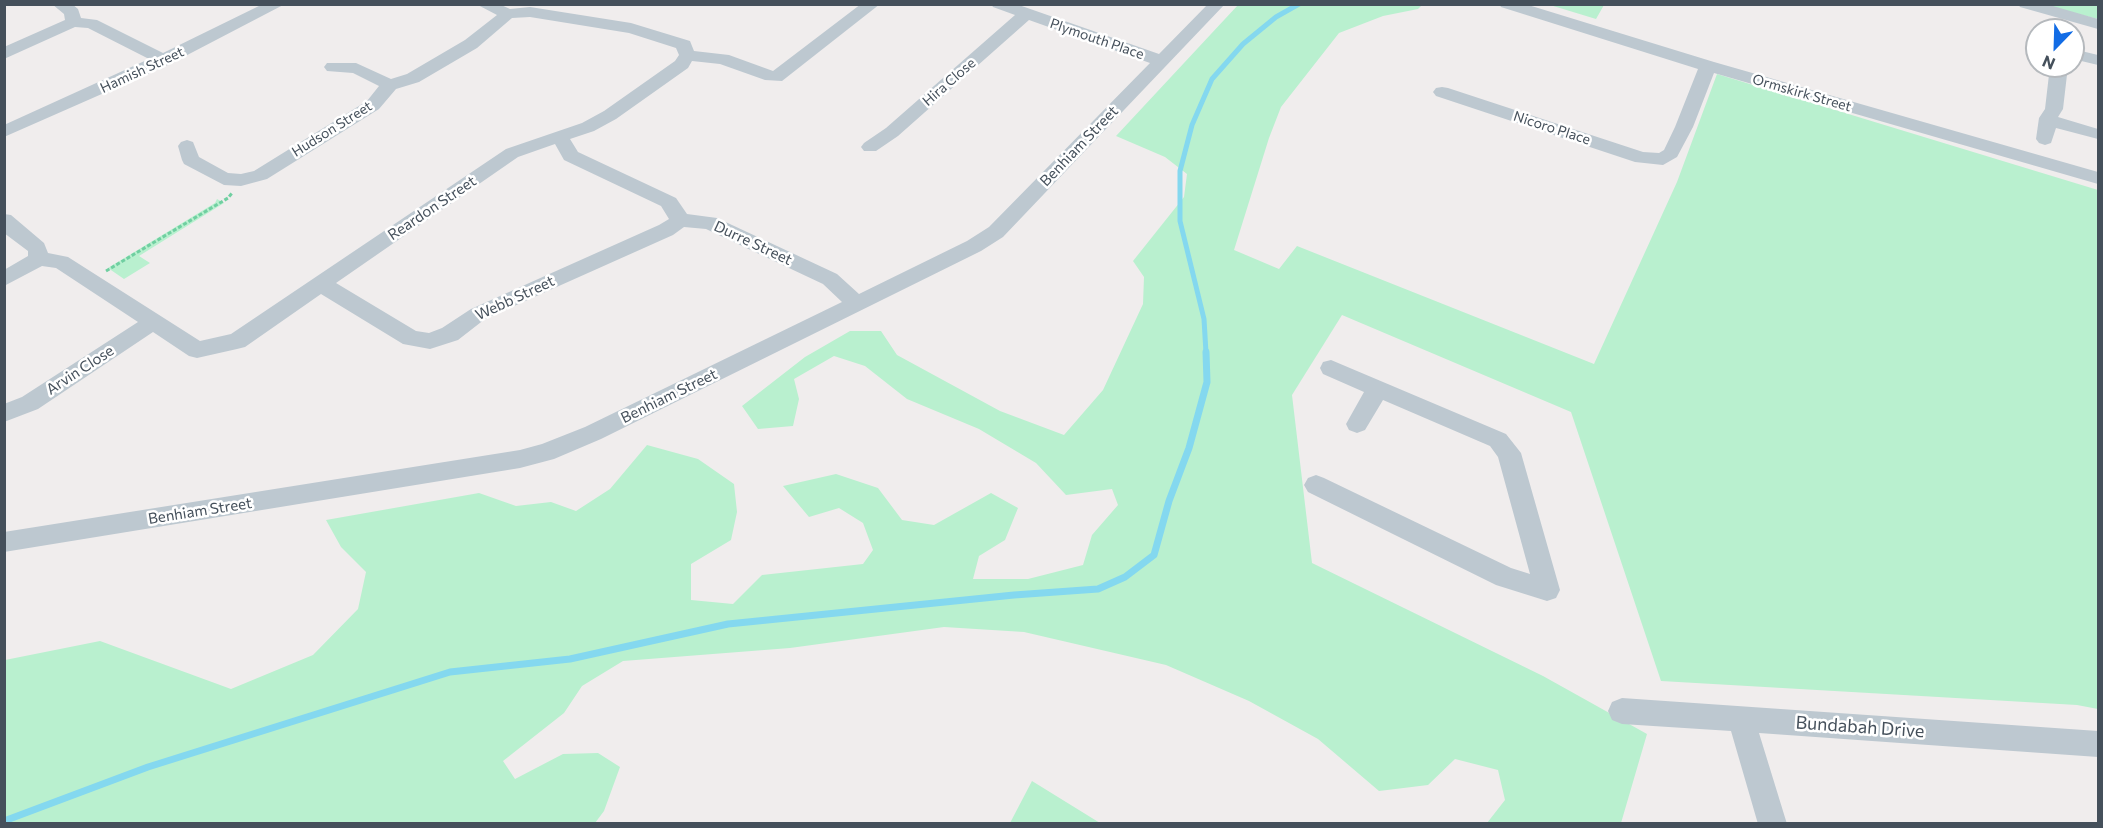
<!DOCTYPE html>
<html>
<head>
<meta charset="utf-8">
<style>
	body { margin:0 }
	#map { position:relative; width:2103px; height:828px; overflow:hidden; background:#f0eded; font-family:Commissioner,sans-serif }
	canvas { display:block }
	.frame { position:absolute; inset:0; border:6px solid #45505b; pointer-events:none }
	.north { position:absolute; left:2025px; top:18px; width:60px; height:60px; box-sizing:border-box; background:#fff; border:2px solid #b5b9bd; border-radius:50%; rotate:203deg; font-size:16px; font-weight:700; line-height:24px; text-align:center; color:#45505b }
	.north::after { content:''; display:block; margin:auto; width:21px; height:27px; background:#126ce5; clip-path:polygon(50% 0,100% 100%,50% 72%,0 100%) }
</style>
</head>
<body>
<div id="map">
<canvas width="2103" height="828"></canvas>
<div class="frame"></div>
<div class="north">N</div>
</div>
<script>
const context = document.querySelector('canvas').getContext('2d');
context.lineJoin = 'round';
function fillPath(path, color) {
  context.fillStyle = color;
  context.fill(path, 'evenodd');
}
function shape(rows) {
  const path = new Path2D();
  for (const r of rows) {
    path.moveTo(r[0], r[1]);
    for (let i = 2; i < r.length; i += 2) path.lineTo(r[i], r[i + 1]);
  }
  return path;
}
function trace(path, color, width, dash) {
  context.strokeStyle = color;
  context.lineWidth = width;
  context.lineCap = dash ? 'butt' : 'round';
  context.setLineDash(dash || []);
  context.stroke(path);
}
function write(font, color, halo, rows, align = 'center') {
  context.font = font + ' Commissioner,sans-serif';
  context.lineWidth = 5;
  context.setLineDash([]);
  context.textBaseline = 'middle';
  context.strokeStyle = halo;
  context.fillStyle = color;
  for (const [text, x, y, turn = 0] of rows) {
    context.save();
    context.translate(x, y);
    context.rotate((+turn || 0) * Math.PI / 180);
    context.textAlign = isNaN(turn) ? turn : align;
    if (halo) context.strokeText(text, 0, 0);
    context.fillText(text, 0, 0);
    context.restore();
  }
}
const green = shape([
	[1238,5,1422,5,1418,9,1383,16,1339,33,1281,107,1269,138,1234,250,1279,269,1297,246,1594,364,1677,182,1717,74,2098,190,2098,709,2077,705,1661,681,1571,412,1342,315,1292,395,1312,563,1543,676,1647,734,1621,823,1487,823,1505,800,1498,770,1455,759,1428,785,1379,791,1318,739,1249,701,1166,665,1024,632,944,627,790,648,623,661,582,686,564,713,503,761,515,779,563,754,598,753,620,767,604,811,595,823,5,824,5,660,100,641,231,689,313,655,358,609,366,572,341,547,326,520,479,493,516,506,551,502,576,511,610,489,647,445,698,459,734,484,737,512,731,540,691,564,691,600,733,604,762,575,863,564,873,550,863,523,839,508,809,517,783,486,836,474,878,488,902,520,934,525,991,493,1018,508,1005,540,979,556,973,579,1028,579,1083,565,1092,535,1118,505,1112,489,1066,495,1036,463,979,429,907,399,865,366,834,356,794,379,799,399,793,426,758,429,742,406,805,357,850,331,881,331,897,355,1000,411,1064,435,1103,390,1143,304,1144,277,1133,261,1184,197,1187,174,1165,157,1116,136],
	[1550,5,1604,5,1596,19],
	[2042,5,2098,5,2098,19],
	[217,199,224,203,139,256,150,263,124,279,108,268,215,203],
	[1032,781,1100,823,1010,823]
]);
const streamFar1 = shape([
	[1206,353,1204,319,1180,221,1180,171,1192,125,1212,79,1243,44,1276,17,1299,4]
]);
const stream = shape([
	[4,821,148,767,450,672,570,659,728,624,1014,595,1098,589,1125,577,1154,555,1169,501,1189,448,1207,382,1206,352]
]);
const path = shape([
	[106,271,228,198,232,193]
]);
const minor = shape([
	[52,4,72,4,78,9,81,18,97,20,163,53,263,4,285,4,170,64,4,137,4,125,149,59,88,28,75,27,4,59,4,47,65,20,64,14,52,4],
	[476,4,499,4,510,9,530,7,631,23,690,41,694,51,729,55,773,71,861,4,880,4,782,81,765,80,720,64,692,61,688,68,616,119,594,131,570,139,578,152,676,198,687,214,717,218,837,274,859,294,967,241,989,227,1150,63,1029,20,898,136,876,151,864,151,861,147,864,143,886,128,1015,15,993,7,991,4,1016,4,1159,54,1208,4,1225,4,1003,237,981,251,601,439,554,459,520,468,4,552,4,532,520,450,542,444,585,427,842,302,823,284,706,229,684,227,673,235,485,319,458,340,430,349,403,344,321,294,245,347,237,349,197,358,189,356,153,332,38,409,4,422,4,404,22,397,138,322,56,268,42,266,4,286,4,270,28,256,28,251,4,233,4,214,11,215,44,243,48,253,68,257,200,341,231,334,506,149,582,123,604,111,675,61,679,55,676,48,629,33,530,17,512,18,477,48,419,82,396,89,379,109,267,179,241,186,224,185,184,164,182,160,178,146,181,142,187,140,193,142,199,157,228,173,241,174,254,171,367,101,379,86,353,73,327,71,324,67,327,63,356,63,391,79,407,74,465,40,497,15,476,4],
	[555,144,564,160,661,206,669,219,659,225,471,309,442,328,429,333,416,331,336,283,518,157,555,144],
	[1499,4,1525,4,1714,62,2098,172,2098,184,1714,73,1693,127,1677,157,1663,165,1635,162,1436,96,1433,92,1436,88,1442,87,1448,88,1643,152,1659,153,1664,150,1675,127,1698,69,1501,7,1499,4],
	[2018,4,2046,4,2098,19,2098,29,2020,7,2018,4],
	[2073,49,2098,55,2098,65,2073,59,2073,49],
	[2050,66,2068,66,2063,109,2058,117,2098,129,2098,139,2056,128,2051,143,2045,145,2039,143,2036,139,2039,118,2045,109,2050,66],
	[1331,360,1506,434,1521,453,1560,590,1556,598,1547,601,1496,585,1308,492,1304,485,1308,478,1316,475,1324,478,1511,568,1530,574,1498,457,1490,446,1383,400,1365,430,1357,433,1349,430,1346,424,1364,392,1323,374,1320,368,1323,362,1331,360],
	[1622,698,2098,731,2098,757,1759,733,1787,824,1758,824,1731,731,1622,724,1612,720,1608,711,1612,702,1622,698]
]);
const farStreetnames = [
	["Plymouth Place",1097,39,19],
	["Hamish Street",142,70,-25],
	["Hira Close",949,82,-41],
	["Ormskirk Street",1802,93,16],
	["Nicoro Place",1552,128,18],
	["Hudson Street",332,129,-32]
];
const streetNames = [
	["Benhiam Street",1079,146,-46],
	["Reardon Street",432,208,-34],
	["Durre Street",753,243,25],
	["Webb Street",515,298,-25],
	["Arvin Close",80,370,-33],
	["Benhiam Street",669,396,-26],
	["Benhiam Street",200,511,-9]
];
const nearStreetnames = [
	["Bundabah Drive",1860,727,4]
];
fillPath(green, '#b9f0cf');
trace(streamFar1, '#84d8ef', 5);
trace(stream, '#84d8ef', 7);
trace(path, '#70cfa1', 3, [4, 2]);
fillPath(minor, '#bdc8d0');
write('14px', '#45505b', '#fff', farStreetnames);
write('15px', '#45505b', '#fff', streetNames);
write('18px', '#45505b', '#fff', nearStreetnames);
</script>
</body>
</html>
